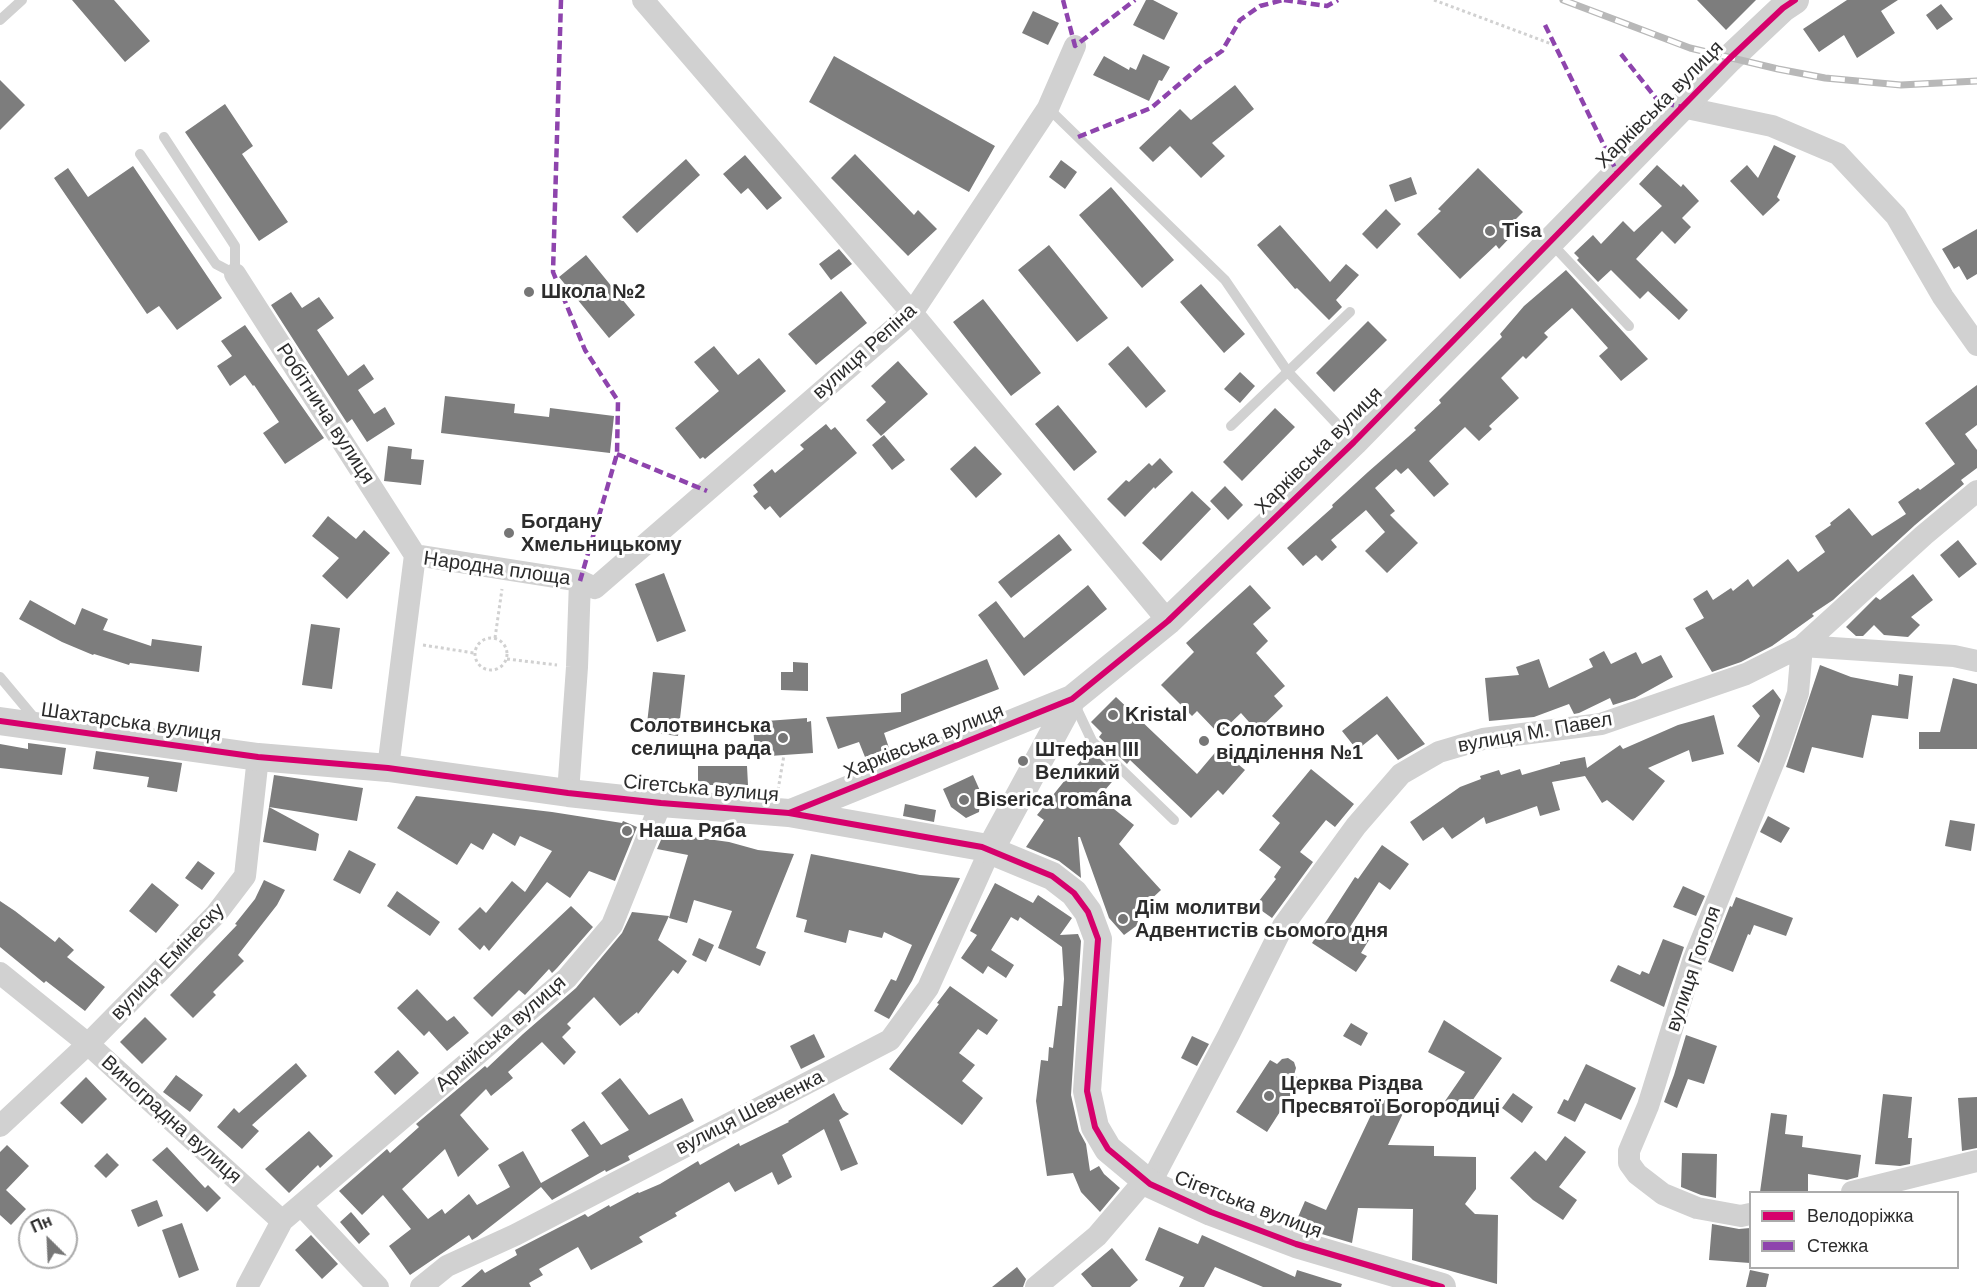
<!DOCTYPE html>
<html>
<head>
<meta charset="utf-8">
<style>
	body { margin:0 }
	#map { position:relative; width:1977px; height:1287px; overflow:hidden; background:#fff; font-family:Arial,sans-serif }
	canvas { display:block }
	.legend { position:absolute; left:1749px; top:1191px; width:210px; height:78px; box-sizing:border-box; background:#fff; border:2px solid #ababab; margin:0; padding:8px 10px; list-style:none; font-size:18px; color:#2c2c2c }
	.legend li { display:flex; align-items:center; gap:12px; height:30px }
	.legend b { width:30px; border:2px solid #ababab }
	.north { position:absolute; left:18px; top:1209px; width:60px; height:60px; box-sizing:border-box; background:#fff; border:2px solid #ababab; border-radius:50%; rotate:336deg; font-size:16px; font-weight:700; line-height:24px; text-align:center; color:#2c2c2c }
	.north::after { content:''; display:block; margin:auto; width:21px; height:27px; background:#767676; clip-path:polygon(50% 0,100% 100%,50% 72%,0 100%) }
</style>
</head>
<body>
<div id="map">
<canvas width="1977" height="1287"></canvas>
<ul class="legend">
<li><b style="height:8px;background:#d6006c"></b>Велодоріжка</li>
<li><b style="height:8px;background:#8e44ad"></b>Стежка</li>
</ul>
<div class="north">Пн</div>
</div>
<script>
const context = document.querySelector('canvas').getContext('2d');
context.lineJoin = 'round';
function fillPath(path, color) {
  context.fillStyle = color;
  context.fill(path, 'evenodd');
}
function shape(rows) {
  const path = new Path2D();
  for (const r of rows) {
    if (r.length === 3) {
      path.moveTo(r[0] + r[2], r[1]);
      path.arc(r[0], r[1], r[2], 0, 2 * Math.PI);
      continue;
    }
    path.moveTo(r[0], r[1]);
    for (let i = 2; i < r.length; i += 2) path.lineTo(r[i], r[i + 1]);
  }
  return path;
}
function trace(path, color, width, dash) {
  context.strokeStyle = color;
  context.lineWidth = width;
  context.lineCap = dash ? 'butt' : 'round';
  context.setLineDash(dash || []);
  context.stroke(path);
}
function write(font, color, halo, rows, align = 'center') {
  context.font = font + ' Arial,sans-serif';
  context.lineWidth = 6;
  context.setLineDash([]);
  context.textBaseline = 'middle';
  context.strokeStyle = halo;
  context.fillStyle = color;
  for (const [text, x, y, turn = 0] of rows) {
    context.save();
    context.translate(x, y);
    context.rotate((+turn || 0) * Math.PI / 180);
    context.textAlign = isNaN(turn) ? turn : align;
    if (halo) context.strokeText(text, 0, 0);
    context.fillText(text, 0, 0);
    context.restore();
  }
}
const building = shape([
	[72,0,114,0,150,41,125,62],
	[1146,0,1153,0,1178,13,1164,40,1133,25],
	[1697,0,1756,0,1726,30],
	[1847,0,1898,0,1881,11,1895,33,1857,58,1844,35,1819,52,1803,29],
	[1941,4,1953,19,1937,30,1926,15],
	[1033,11,1059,23,1048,45,1022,33],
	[1143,54,1170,67,1162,81,1159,80,1149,101,1093,75,1104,56,1129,70,1130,67,1136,70],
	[834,56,995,146,969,192,809,102],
	[0,80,25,105,0,130],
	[1235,85,1254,109,1212,143,1225,156,1201,178,1170,146,1153,162,1139,148,1180,109,1191,120],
	[225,104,253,146,242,154,288,222,259,241,185,132],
	[1774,145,1796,156,1777,197,1780,200,1763,216,1730,181,1747,165,1758,178],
	[855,154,914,215,918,210,937,229,908,256,831,178],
	[745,155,782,198,767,210,748,188,741,194,723,174],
	[686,159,700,175,637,233,622,217],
	[1061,160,1077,172,1065,189,1049,177],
	[1657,165,1681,187,1683,184,1699,201,1682,218,1691,227,1675,244,1662,231,1636,259,1688,310,1679,320,1648,291,1640,299,1611,270,1598,282,1577,260,1579,258,1574,253,1593,235,1601,244,1623,221,1634,232,1662,206,1639,184],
	[133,166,222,298,177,330,159,306,147,314,54,178,68,168,88,197],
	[1478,168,1523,212,1515,220,1521,226,1499,249,1496,245,1460,279,1417,234,1441,211,1438,209],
	[1411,177,1417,194,1395,202,1389,185],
	[1111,187,1174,260,1142,288,1079,215],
	[1386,209,1401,224,1377,249,1362,234],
	[1280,225,1330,282,1346,264,1359,275,1336,300,1342,307,1329,320,1297,288,1295,289,1257,245],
	[1977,229,1977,274,1967,280,1959,266,1954,269,1942,249],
	[1049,245,1108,318,1077,342,1018,270],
	[839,249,852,264,831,280,819,264],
	[586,255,635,315,609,338,559,277],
	[1566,270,1648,359,1621,381,1599,356,1608,348,1572,308,1544,333,1548,337,1526,359,1523,356,1501,378,1519,398,1489,426,1492,429,1479,441,1465,427,1429,461,1449,484,1434,497,1408,468,1401,474,1396,469,1375,488,1395,511,1390,515,1418,543,1387,573,1365,551,1385,532,1366,510,1331,540,1337,547,1322,561,1316,555,1303,566,1287,548,1333,507,1332,505,1368,472,1416,430,1414,428,1441,403,1439,400,1502,337,1500,334,1524,306],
	[1201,284,1245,334,1224,353,1180,302],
	[841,291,867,323,816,365,788,334],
	[291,292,302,308,319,297,334,318,317,330,348,376,364,364,374,379,358,390,374,414,385,407,395,424,367,442,352,419,347,423,271,305],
	[983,299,1041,373,1011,396,953,322],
	[1368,321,1387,340,1334,392,1316,373],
	[245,325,324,438,285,464,263,433,279,422,254,385,253,386,245,375,230,386,217,366,232,356,221,341],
	[714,346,738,375,759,358,786,391,705,459,703,457,700,459,675,428,719,391,694,362],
	[1128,346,1166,391,1146,408,1108,364],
	[898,361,928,394,881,436,866,420,886,402,871,386],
	[1240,372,1255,386,1240,403,1224,389],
	[1977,385,1977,425,1965,434,1977,450,1977,468,1961,480,1964,484,1915,525,1833,600,1812,614,1814,616,1772,646,1741,662,1712,672,1685,628,1704,618,1693,599,1707,590,1713,600,1731,588,1733,591,1748,579,1753,587,1788,559,1798,572,1825,552,1815,536,1831,525,1830,523,1849,508,1872,536,1906,514,1898,502,1918,488,1920,490,1955,464,1925,423],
	[445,396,515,404,514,413,549,417,550,408,614,416,610,453,441,433],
	[1058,405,1097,452,1074,471,1035,424],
	[1275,408,1295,427,1242,481,1223,462],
	[826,424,831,430,835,427,857,453,780,518,770,506,765,510,753,496,758,492,753,485,772,469,775,473,804,449,800,445],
	[884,435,905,460,892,470,872,445],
	[388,446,412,449,411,459,424,460,421,485,384,481],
	[975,446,1002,474,976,498,950,469],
	[1160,458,1173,472,1155,489,1154,487,1125,517,1107,499,1126,480,1129,482,1149,463,1152,466],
	[1225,486,1243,505,1228,520,1210,501],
	[1192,491,1211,509,1161,561,1142,543],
	[328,516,356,539,364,530,390,553,347,599,322,576,339,558,312,536],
	[1059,534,1072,550,1011,598,998,582],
	[1958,540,1977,564,1959,578,1940,555],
	[664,573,686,631,657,642,635,584],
	[1913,574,1933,600,1911,617,1920,625,1908,637,1884,635,1874,625,1863,636,1856,636,1846,627,1876,597,1880,600],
	[1088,585,1107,609,1024,676,978,615,996,601,1024,638],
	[1250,585,1271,608,1253,624,1268,641,1256,653,1285,686,1274,696,1283,706,1257,731,1241,713,1219,734,1197,711,1192,716,1161,685,1194,652,1186,643],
	[30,600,75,625,82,608,108,619,103,630,151,646,152,639,202,646,199,672,130,663,129,665,94,654,93,655,62,642,19,619],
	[311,624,340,628,332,689,302,685],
	[1604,651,1611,664,1636,652,1642,664,1661,655,1673,677,1635,698,1613,705,1610,698,1579,713,1574,714,1569,704,1534,717,1489,721,1485,678,1519,675,1516,667,1539,659,1549,688,1593,667,1589,659],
	[987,659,999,689,884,733,889,748,865,757,859,742,838,749,826,717,901,712,901,694],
	[793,662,808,663,808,691,781,690,781,672,793,672],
	[1820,665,1851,677,1898,686,1899,674,1913,676,1908,719,1872,715,1863,758,1812,747,1804,773,1786,767],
	[653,672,685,675,678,736,646,732],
	[1953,678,1977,684,1977,749,1919,749,1919,732,1940,732],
	[1773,689,1781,700,1759,763,1737,746,1760,716,1752,706],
	[1387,696,1425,744,1398,760,1377,734,1357,750,1342,731],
	[1116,697,1197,774,1219,748,1245,770,1223,795,1218,790,1191,818,1130,760,1127,764,1099,737,1102,733,1091,722],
	[1714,715,1724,754,1692,762,1689,750,1648,768,1665,781,1633,821,1607,800,1602,803,1585,776,1552,782,1560,810,1540,816,1537,806,1486,824,1484,817,1452,839,1443,827,1423,841,1410,822,1460,787,1481,779,1480,776,1499,770,1501,775,1520,769,1522,775,1560,764,1560,762,1585,757,1587,768,1620,745,1623,749,1678,725],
	[807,718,807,722,811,721,813,753,755,757,753,722],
	[28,743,66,748,62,775,0,768,0,744,28,749],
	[1090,749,1117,776,1099,797,1134,825,1119,844,1161,890,1135,914,1139,924,1124,935,1109,918,1080,837,1078,837,1081,878,1059,861,1026,847,1044,820,1037,815],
	[96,751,182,763,177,792,147,787,149,777,93,769],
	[698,766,747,766,748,785,698,785],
	[1311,769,1354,804,1335,827,1326,820,1300,852,1313,862,1272,918,1255,906,1276,879,1274,877,1281,867,1259,850,1280,823,1272,816],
	[274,775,363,788,357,821,269,807],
	[973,775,981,793,979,812,966,818,951,807,943,789],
	[416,796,552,812,622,823,623,821,637,827,615,881,589,871,570,898,547,882,489,951,484,945,480,950,458,929,480,907,486,913,512,881,525,892,552,851,520,836,515,846,493,833,483,850,471,843,457,865,397,828],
	[905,804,936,810,934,822,903,816],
	[269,807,319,834,316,851,263,842],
	[1768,816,1790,828,1781,843,1760,832],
	[1950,820,1975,824,1971,851,1945,846],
	[664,833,729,842,758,850,794,854,756,948,766,952,760,966,718,948,732,911,694,900,687,923,669,918,688,855,657,849],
	[1382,845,1409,864,1390,890,1379,882,1350,927,1369,940,1361,953,1367,956,1356,972,1312,943,1355,877,1358,879],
	[349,850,376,864,360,894,333,880],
	[811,854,920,875,960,878,912,981,889,1019,874,1011,891,979,896,981,912,945,884,932,882,938,849,930,846,943,804,932,807,920,796,917],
	[198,861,215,873,202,890,185,878],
	[264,880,285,890,277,905,238,955,244,961,213,992,216,995,193,1018,170,995,237,925,235,924,255,899],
	[152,883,179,905,156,933,129,911],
	[995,883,1033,903,1038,895,1072,918,1060,935,1078,934,1081,941,1071,1095,1079,1131,1086,1144,1090,1171,1099,1166,1104,1174,1120,1188,1100,1212,1081,1192,1073,1173,1047,1176,1036,1101,1041,1060,1048,1061,1049,1047,1053,1048,1058,1006,1062,1006,1064,979,1062,947,1020,917,1018,921,1011,917,991,950,1014,965,1006,978,988,966,983,974,961,958,977,935,970,931],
	[1683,886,1705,896,1696,916,1673,907],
	[397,891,440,922,430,936,387,906],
	[1736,897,1793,918,1786,936,1754,925,1750,935,1748,934,1733,972,1708,962,1730,906,1732,907],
	[0,901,15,911,55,942,59,937,74,950,67,957,105,987,85,1011,46,981,44,983,0,947],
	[571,906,593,927,557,968,552,973,549,969,525,995,519,990,492,1017,473,998],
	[632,912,669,916,658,940,687,961,678,974,673,970,638,1014,637,1012,620,1026,594,997,567,1024,571,1028,562,1037,576,1052,564,1065,542,1042,508,1072,513,1078,491,1096,486,1089,460,1115,489,1149,458,1177,445,1149,402,1189,428,1219,442,1209,445,1214,469,1194,477,1205,510,1187,498,1165,523,1151,541,1183,589,1156,571,1130,584,1121,601,1145,629,1130,601,1093,620,1078,649,1115,682,1098,694,1121,628,1156,630,1160,606,1172,605,1170,552,1200,541,1187,477,1237,472,1240,469,1235,410,1275,389,1246,411,1229,383,1195,362,1215,339,1191,387,1149,390,1153,419,1127,416,1124,485,1066,487,1068,523,1034,576,988,622,933],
	[699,938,714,945,706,962,692,955],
	[1663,939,1684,947,1664,1007,1610,981,1618,965,1640,975,1642,971,1649,974],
	[950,986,998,1020,987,1035,978,1029,959,1053,975,1065,962,1081,983,1098,962,1125,889,1069,939,1004,937,1003],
	[417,989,447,1021,454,1016,469,1033,447,1051,429,1031,424,1036,397,1008],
	[145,1017,167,1039,142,1064,120,1042],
	[1444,1020,1502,1058,1463,1114,1445,1101,1465,1072,1428,1052],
	[1351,1023,1368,1033,1361,1046,1343,1036],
	[814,1034,825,1057,801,1069,790,1046],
	[1686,1035,1717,1046,1704,1084,1688,1079,1677,1108,1664,1102,1674,1075],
	[1192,1036,1209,1044,1197,1066,1181,1058],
	[398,1050,419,1073,395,1095,374,1072],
	[1288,1058,1294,1062,1296,1068,1294,1075,1301,1079,1267,1132,1236,1112,1270,1060,1277,1064,1282,1059],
	[296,1063,307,1076,252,1125,259,1131,242,1149,217,1127,234,1108,239,1113],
	[1586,1064,1636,1088,1621,1120,1585,1103,1575,1122,1557,1113,1564,1099,1568,1101],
	[176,1075,203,1095,190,1112,163,1092],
	[86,1077,107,1099,82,1124,60,1103],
	[834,1093,843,1110,849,1114,839,1120,858,1164,841,1171,824,1129,782,1155,792,1177,778,1185,772,1172,735,1192,729,1182,675,1213,677,1216,639,1237,643,1242,591,1270,578,1247,539,1269,543,1275,529,1283,531,1287,461,1287,482,1269,485,1273,517,1255,515,1250,585,1214,588,1217,609,1205,610,1207,638,1192,639,1193,660,1184,698,1161,700,1165,739,1143,740,1146,789,1122,788,1121],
	[1513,1093,1533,1107,1522,1123,1502,1108],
	[1883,1094,1912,1097,1908,1138,1912,1138,1910,1164,1900,1166,1875,1164],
	[1977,1097,1977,1148,1962,1151,1958,1098],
	[1379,1098,1405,1109,1388,1145,1434,1146,1434,1156,1476,1157,1476,1189,1465,1204,1475,1214,1498,1215,1497,1284,1412,1260,1413,1209,1358,1208,1352,1243,1315,1232,1295,1224,1305,1201,1326,1210],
	[1771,1113,1787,1115,1785,1134,1803,1136,1802,1147,1861,1155,1858,1177,1847,1180,1808,1174,1808,1192,1760,1192],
	[309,1131,333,1156,320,1168,318,1165,289,1193,265,1169],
	[1565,1136,1586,1152,1559,1187,1577,1200,1563,1220,1533,1200,1510,1178,1535,1151,1546,1161],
	[7,1145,29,1166,6,1190,26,1209,11,1225,0,1215,0,1152],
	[167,1147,205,1188,208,1185,221,1198,207,1212,152,1160],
	[107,1153,119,1165,106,1178,94,1166],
	[1682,1153,1717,1154,1716,1198,1701,1195,1681,1187],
	[157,1200,163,1216,138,1227,131,1210],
	[351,1212,370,1234,359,1244,340,1222],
	[182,1223,199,1270,179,1278,162,1230],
	[1712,1224,1739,1229,1750,1228,1750,1263,1709,1260],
	[1159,1227,1198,1244,1202,1235,1295,1277,1297,1270,1342,1284,1341,1287,1263,1287,1215,1267,1204,1287,1179,1287,1184,1277,1145,1260],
	[311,1235,338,1264,322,1279,295,1250],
	[1112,1248,1138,1280,1130,1287,1092,1287,1081,1274],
	[1017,1267,1026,1279,1023,1287,992,1287],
	[1750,1270,1769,1274,1766,1287,1746,1287]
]);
const path = shape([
	[1434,0,1557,46],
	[491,654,16],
	[495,638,502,589],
	[423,645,474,653],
	[507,659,557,665],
	[778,790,784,755]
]);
const service = shape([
	[0,20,22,0],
	[1048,108,1225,280,1288,372,1352,440],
	[140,154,216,264,235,274,235,246,164,137],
	[1551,243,1629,326],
	[1231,426,1350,312],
	[0,677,36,720],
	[1074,703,1092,741,1174,820]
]);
const minor = shape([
	[643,0,912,313,1168,621],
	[1682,107,1772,126,1838,154,1896,216,1943,297,1977,345],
	[235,274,415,555],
	[580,581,595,588,912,313,1048,108,1075,46],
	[388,768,415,555,580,581,577,667,568,793],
	[0,973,88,1044,282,1221,247,1287],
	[0,1126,88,1044,216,914,245,876,258,757],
	[1150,1184,1228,1036,1283,926,1356,826,1401,774,1439,752,1483,739,1601,724,1746,674,1802,646,1924,535,1977,491],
	[1852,1192,1977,1161],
	[301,1205,378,1287],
	[1750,1214,1741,1216,1697,1208,1663,1194,1637,1174,1629,1163,1629,1151,1648,1106,1693,961,1778,751,1798,693,1802,646,1954,656,1977,661],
	[282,1221,567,978,612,925,661,803],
	[421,1287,447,1266,515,1235,890,1040,928,988,990,850],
	[1036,1287,1097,1236,1145,1180]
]);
const tertiary = shape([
	[0,721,258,757,388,768,568,793,661,803,789,813,982,847,1052,876,1074,893,1088,912,1098,939,1087,1091,1095,1127,1108,1149,1150,1184,1211,1212,1296,1244,1442,1287],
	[791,813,1072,699,1168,621,1354,442,1729,59,1783,8,1795,0],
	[990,850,1072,699]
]);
const rail = shape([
	[1563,0,1690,48,1778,69,1825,78,1901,85,1977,81]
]);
const quiet = shape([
	[561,0,553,272,585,350,618,401,617,454,580,581],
	[1063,0,1075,46,1135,0],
	[1284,0,1327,6,1338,0],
	[1545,25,1617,172],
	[1621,54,1659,102,1682,107],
	[1078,137,1151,108,1203,64,1222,51,1240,20,1260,6,1283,0],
	[617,454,707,491]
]);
const cycleway = shape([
	[0,721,258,757,388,768,568,793,661,803,789,813,982,847,1052,876,1074,893,1088,912,1098,939,1087,1091,1095,1127,1108,1149,1150,1184,1211,1212,1296,1244,1442,1287],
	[789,813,1072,699,1168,621,1354,442,1729,59,1783,8,1795,0]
]);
const markers = [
	[1490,231,6,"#767676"],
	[529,292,6,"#767676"],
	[509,533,6,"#767676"],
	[1113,715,6,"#767676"],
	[783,738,6,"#767676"],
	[1204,741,6,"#767676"],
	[1023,761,6,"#767676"],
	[964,800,6,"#767676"],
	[627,831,6,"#767676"],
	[1123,919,6,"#767676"],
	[1269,1096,6,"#767676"]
];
const streetNames = [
	["Харківська вулиця",1660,105,-45],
	["вулиця Репіна",865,352,-42],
	["Робітнича вулиця",325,414,57],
	["Харківська вулиця",1319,451,-45],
	["Народна площа",497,569,8],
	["Шахтарська вулиця",131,723,8],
	["вулиця М. Павел",1535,733,-10],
	["Харківська вулиця",924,742,-22],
	["Сігетська вулиця",701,789,5],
	["вулиця Емінеску",168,962,-46],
	["вулиця Гоголя",1694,969,-71],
	["Армійська вулиця",501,1034,-41],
	["вулиця Шевченка",750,1113,-27],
	["Виноградна вулиця",171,1120,42],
	["Сігетська вулиця",1248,1205,21]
];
const poiNames = [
	["Tisa",1502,231],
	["Школа №2",541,292],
	["Богдану",521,522],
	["Хмельницькому",521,545],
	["Kristal",1125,715],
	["Солотвинська",771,726,"right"],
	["селищна рада",771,749,"right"],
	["Солотвино",1216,730],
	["відділення №1",1216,753],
	["Штефан III",1035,750],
	["Великий",1035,773],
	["Biserica româna",976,800],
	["Наша Ряба",639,831],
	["Дім молитви",1135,908],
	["Адвентистів сьомого дня",1135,931],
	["Церква Різдва",1281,1084],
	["Пресвятої Богородиці",1281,1107]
];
fillPath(building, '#7d7d7d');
trace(path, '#d1d1d1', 3, [3, 3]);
trace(service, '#d1d1d1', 10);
trace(minor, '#d1d1d1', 22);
trace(tertiary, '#d1d1d1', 28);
trace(rail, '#b8b8b8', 7);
trace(rail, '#fff', 4.5, [14]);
trace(quiet, '#8e44ad', 4.5, [9, 4.5]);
trace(cycleway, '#d6006c', 6);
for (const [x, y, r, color] of markers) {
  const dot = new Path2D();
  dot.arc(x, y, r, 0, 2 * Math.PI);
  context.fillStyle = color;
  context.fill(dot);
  trace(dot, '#fff', 2);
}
write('20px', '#2c2c2c', '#fff', streetNames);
write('bold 20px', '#2c2c2c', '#fff', poiNames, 'left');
</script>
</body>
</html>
